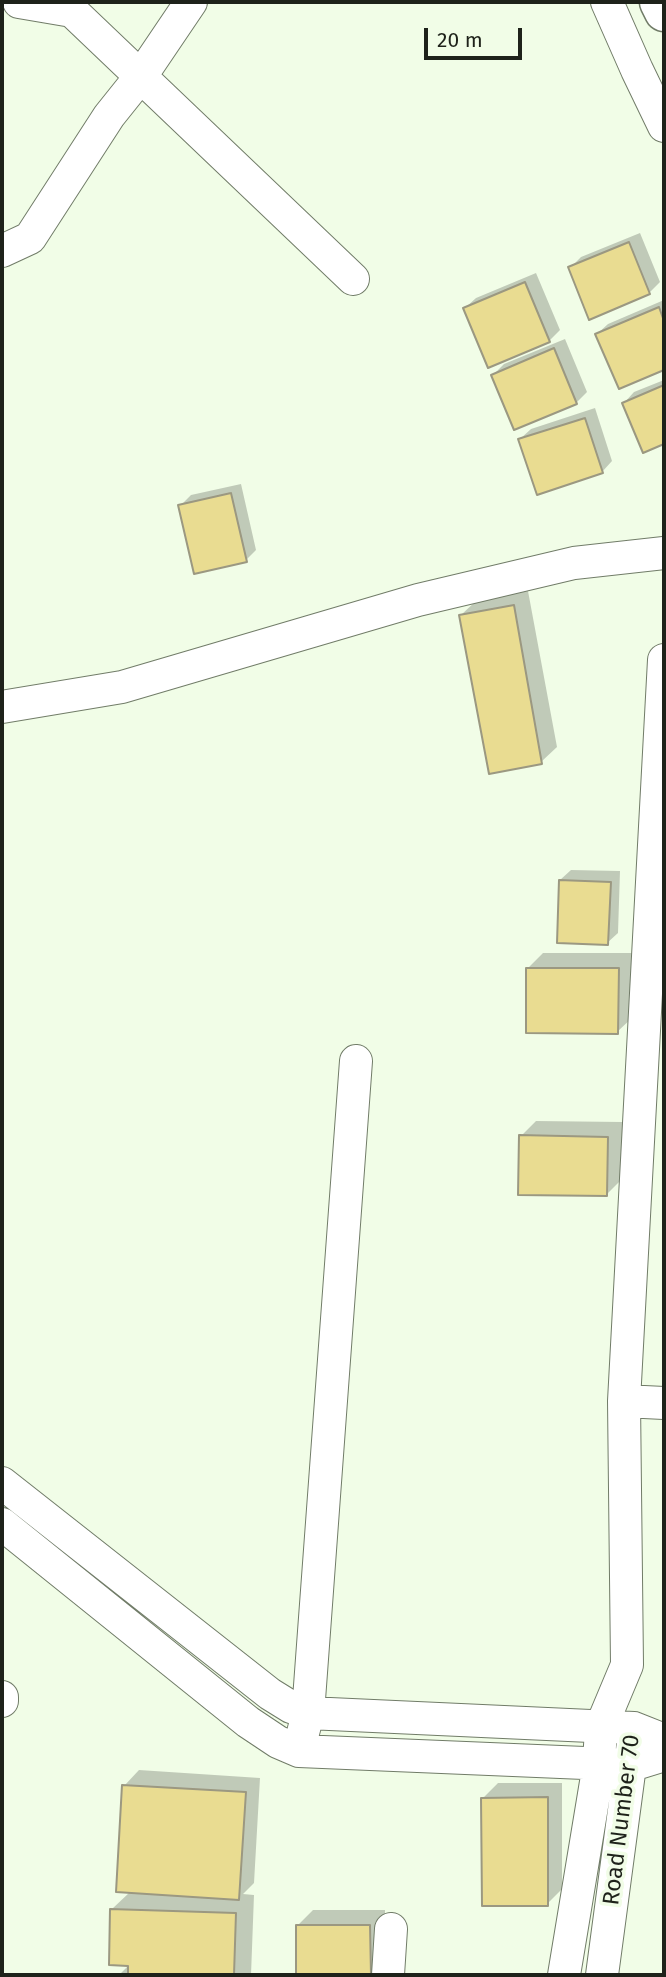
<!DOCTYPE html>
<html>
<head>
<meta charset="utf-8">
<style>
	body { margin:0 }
	#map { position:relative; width:666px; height:1977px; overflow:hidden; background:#f1fde7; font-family:"Fira Sans",sans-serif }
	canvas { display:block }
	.frame { position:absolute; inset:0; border:4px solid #1e221a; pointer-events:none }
	.scale { position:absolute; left:424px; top:28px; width:98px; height:32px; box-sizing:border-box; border:4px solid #1e221a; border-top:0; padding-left:9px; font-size:21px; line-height:24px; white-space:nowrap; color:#1e221a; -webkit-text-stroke:5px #f1fde7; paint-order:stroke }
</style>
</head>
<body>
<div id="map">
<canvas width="666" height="1977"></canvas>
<div class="frame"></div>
<div class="scale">20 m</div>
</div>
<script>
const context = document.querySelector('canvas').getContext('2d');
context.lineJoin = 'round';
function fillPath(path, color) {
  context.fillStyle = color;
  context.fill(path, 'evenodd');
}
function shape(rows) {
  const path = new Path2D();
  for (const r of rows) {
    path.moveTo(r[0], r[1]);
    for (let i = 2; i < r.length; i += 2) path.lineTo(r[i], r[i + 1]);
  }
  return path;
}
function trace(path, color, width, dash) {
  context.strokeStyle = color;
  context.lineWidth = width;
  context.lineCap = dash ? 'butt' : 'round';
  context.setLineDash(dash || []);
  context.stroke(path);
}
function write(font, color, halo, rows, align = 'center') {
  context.font = font + ' "Fira Sans",sans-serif';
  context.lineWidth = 7;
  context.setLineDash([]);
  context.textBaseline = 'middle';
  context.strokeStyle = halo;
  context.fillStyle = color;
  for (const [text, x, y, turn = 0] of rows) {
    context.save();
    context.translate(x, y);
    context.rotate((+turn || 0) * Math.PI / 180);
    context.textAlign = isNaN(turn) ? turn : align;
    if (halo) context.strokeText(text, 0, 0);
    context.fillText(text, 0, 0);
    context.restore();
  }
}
const shadow = shape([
	[640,233,660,282,649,293,570,268,581,257],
	[536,273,560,330,549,341,465,308,476,298],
	[664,300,664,368,620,387,597,334,608,324],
	[565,339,587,392,576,403,493,375,504,364],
	[664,380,664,443,644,451,624,403,634,392],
	[595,408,612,461,602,472,520,439,531,429],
	[241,484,256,550,246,560,180,506,191,495],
	[528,591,557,747,541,762,461,615,477,600],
	[571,870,620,871,618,933,607,943,560,880],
	[543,953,633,953,633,1017,617,1032,528,968],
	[536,1121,623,1122,622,1179,607,1194,521,1136],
	[139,1770,260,1778,254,1883,243,1894,254,1895,251,1975,119,1975,130,1964,112,1909,130,1892,124,1786],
	[498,1783,562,1783,562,1889,547,1904,483,1798],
	[313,1910,385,1910,385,1975,298,1975,298,1925]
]);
const building = shape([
	[629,242,650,294,589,320,568,267,629,242],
	[525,282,550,342,488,368,463,308,525,282],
	[659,307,664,321,664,370,619,389,595,334,659,307],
	[554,348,577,404,514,430,491,375,554,348],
	[664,385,664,444,643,453,622,403,664,385],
	[585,418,603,473,537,495,518,439,585,418],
	[231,493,247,562,194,574,178,505,231,493],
	[514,605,542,764,489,774,459,615,514,605],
	[559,880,611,882,608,945,557,943,559,880],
	[526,968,619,968,618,1034,526,1033,526,968],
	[519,1135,608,1137,607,1196,518,1195,519,1135],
	[122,1785,246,1792,239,1900,116,1892,122,1785],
	[548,1797,548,1906,482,1906,481,1798,548,1797],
	[110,1909,236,1913,234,1975,128,1975,128,1966,109,1965,110,1909],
	[296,1925,370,1925,371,1975,296,1975,296,1925]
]);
const minor = shape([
	[19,2,72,11,353,279],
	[607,2,637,70,664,126],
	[2,251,30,238,109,116,141,76,191,2],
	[2,707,122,687,418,600,574,563,664,553],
	[624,1401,664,1403],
	[2,1483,270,1694,291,1707,308,1713,634,1728,664,1740],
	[2,1524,248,1722,278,1742,299,1751,632,1765,664,1755],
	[2,1701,2,1697],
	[303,1733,308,1713,356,1061],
	[388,1975,391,1929],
	[564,1975,599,1764,601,1727,627,1665,624,1401,664,660],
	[602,1975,633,1743]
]);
const major = shape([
	[659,2,664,12]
]);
const streetNames = [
	["Road Number 70",622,1820,-83]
];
fillPath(shadow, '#0003');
fillPath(building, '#e9dc91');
trace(building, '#9b9881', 2);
trace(minor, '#717c68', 34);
trace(major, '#717c68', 41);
trace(minor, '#fff', 32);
trace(major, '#fff', 38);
write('23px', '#1e221a', '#f1fde7', streetNames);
</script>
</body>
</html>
